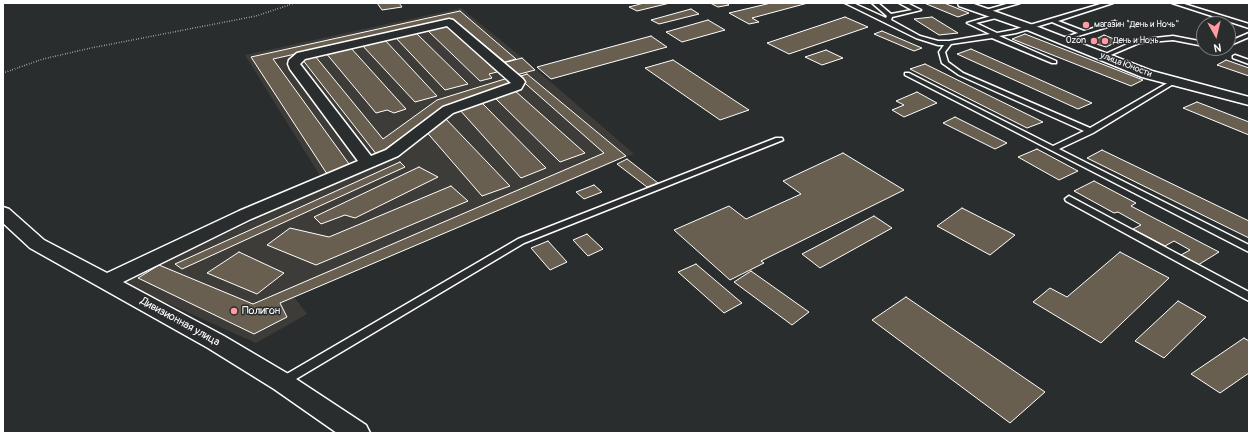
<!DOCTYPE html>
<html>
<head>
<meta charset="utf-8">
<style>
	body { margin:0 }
	#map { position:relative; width:1252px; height:436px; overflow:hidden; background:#2a2d2e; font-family:Pangolin,sans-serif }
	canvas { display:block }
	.frame { position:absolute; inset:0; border:4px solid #fff; pointer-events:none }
	.north { position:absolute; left:1196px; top:16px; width:40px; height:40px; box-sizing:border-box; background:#2a2d2e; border:1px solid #7f8182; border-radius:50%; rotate:172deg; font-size:11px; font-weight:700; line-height:16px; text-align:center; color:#fff }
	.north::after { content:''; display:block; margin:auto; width:14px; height:18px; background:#ff9aa2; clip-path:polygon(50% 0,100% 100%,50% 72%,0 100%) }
</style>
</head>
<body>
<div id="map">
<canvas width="1252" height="436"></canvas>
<div class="frame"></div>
<div class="north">N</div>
</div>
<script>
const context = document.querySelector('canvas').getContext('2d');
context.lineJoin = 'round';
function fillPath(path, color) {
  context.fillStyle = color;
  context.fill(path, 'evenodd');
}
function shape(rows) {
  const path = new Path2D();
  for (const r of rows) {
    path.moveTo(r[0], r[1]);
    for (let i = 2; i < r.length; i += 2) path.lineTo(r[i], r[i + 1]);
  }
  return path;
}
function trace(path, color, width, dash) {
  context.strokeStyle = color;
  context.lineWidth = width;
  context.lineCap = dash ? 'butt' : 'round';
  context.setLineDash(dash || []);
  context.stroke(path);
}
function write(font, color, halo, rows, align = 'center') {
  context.font = font + ' Pangolin,sans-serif';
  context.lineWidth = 3;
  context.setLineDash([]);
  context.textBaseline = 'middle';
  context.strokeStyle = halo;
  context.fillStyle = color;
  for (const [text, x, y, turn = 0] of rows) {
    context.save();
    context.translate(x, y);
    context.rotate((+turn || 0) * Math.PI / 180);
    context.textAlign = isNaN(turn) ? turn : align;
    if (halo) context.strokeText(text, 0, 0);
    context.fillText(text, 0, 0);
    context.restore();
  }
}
const built = shape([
	[461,8,531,65,634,154,294,297,307,314,256,343,120,282,327,187,245,55]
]);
const building = shape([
	[377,3,399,3,402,7,382,10,377,3],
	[644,3,670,3,637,11,629,7,644,3],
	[710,3,726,3,729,5,718,7,710,3],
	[771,3,808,3,752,18,759,22,749,24,729,13,771,3],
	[924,3,944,3,969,13,958,17,924,3],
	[691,9,699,14,659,24,651,20,691,9],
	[460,11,516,59,505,62,453,19,273,59,352,168,329,177,251,57,460,11],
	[845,17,868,27,789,54,767,43,845,17],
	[932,17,958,33,939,35,914,19,932,17],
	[708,20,725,30,682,42,666,32,708,20],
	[446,24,497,72,489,74,492,78,480,81,426,29,446,24],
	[414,31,468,84,445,90,394,36,414,31],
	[882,31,922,48,914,51,874,34,882,31],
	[1025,34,1143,80,1131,86,1012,39,1025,34],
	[1104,35,1119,41,1106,47,1090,42,1104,35],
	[651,36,667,47,551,79,537,67,651,36],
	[384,39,437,96,415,102,361,44,384,39],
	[350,47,406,109,394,113,387,110,376,113,325,52,350,47],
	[971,49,1092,103,1078,109,957,54,971,49],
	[826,50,843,58,822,65,805,57,826,50],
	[315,56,383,139,437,100,508,78,514,83,445,106,377,155,302,59,315,56],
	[522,58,535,70,516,75,503,63,522,58],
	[673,60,749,110,720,120,645,68,673,60],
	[1226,60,1249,68,1249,76,1217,65,1226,60],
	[925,64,1043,122,1027,128,910,69,925,64],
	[527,74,626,156,280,303,287,317,254,334,138,278,159,265,253,304,604,153,518,77,527,74],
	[514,90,585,153,560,162,493,96,514,90],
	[917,92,937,103,904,117,892,110,904,105,896,101,917,92],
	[481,102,546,168,521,178,458,108,481,102],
	[1197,102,1249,122,1249,135,1183,108,1197,102],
	[444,117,510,186,482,196,424,129,444,117],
	[955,117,1007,143,995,149,943,123,955,117],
	[1037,149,1078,171,1059,180,1018,157,1037,149],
	[1102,150,1249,221,1249,238,1087,158,1102,150],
	[843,153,904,190,761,261,764,263,730,280,674,230,729,206,746,219,801,194,783,181,843,153],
	[627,159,658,183,647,187,617,164,627,159],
	[400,162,405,167,182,269,175,264,400,162],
	[419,167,438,177,355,218,345,215,321,224,314,217,419,167],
	[1094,181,1136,203,1131,206,1219,252,1198,265,1181,255,1190,250,1174,241,1165,246,1133,229,1141,225,1118,212,1114,213,1074,191,1094,181],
	[594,185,602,192,584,199,576,192,594,185],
	[451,186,468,201,316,265,267,245,290,228,329,237,451,186],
	[962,208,1015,235,990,255,937,226,962,208],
	[874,216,892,228,820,268,802,254,874,216],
	[587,234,603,249,588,256,573,240,587,234],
	[548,241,567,262,550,270,531,248,548,241],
	[239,252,284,273,257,294,207,273,239,252],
	[1120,252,1169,278,1101,343,1033,302,1050,288,1067,297,1120,252],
	[696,264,742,303,724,313,678,272,696,264],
	[751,271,809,312,792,325,734,282,751,271],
	[906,297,1045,392,1010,423,872,320,906,297],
	[1178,301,1206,317,1164,358,1135,341,1178,301],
	[1244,338,1249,341,1249,373,1220,393,1191,374,1244,338]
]);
const path = shape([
	[3,73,43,59,91,48,256,16,295,3]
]);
const service = shape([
	[845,3,853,3,886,18,887,16,872,3,878,3,891,14,912,10,899,3,907,3,921,10,892,17,891,20,920,36,938,41,949,41,990,34,967,23,998,14,1001,16,1000,17,976,23,997,33,1013,30,1104,3,1113,3,1058,21,1084,31,1115,21,1117,22,1117,24,1062,41,1057,40,1078,33,1052,22,1016,33,999,36,1056,61,1056,63,1052,63,992,38,951,44,945,52,948,62,963,73,1090,128,1171,81,1175,81,1175,83,1093,133,1059,149,1249,245,1249,252,905,75,905,73,909,73,1053,146,1084,131,959,75,942,63,939,52,944,45,938,45,916,38,845,3],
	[1010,3,1020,3,985,13,982,11,1010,3],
	[1172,3,1181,3,1249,24,1249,28,1172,3],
	[1249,33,1249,37,1228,46,1228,42,1249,33],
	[1173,36,1204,42,1204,46,1173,40,1139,43,1106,57,1101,56,1136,40,1173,36],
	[1235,55,1249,60,1249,64,1233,58,1233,56,1235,55],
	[776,138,782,138,783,140,524,243,286,385,282,387,278,385,276,382,278,379,518,239,776,138],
	[1069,196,1249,292,1249,301,1066,201,1065,199,1069,196]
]);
const minor = shape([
	[958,3,971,3,1033,25,1152,71,1249,97,1249,105,1142,77,1025,29,959,6,958,3],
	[449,19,453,20,523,79,525,82,521,89,453,113,398,156,251,219,123,282,224,336,290,375,366,425,370,433,337,433,274,389,208,348,30,248,3,223,3,207,9,209,44,240,107,273,239,211,358,161,290,69,288,64,289,60,297,53,449,19],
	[447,26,511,83,443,107,386,150,371,156,300,64,305,59,447,26]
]);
const markers = [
	[1086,25,4,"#ff9aa2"],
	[1094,41,4,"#ff9aa2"],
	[1105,41,4,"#ff9aa2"],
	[234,311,4,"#ff9aa2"]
];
const farPoinames = [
	["магазин \"День и Ночь\"",1094,25],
	["Ozon",1086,41,"right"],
	["День и Ночь",1113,41]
];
const farStreetnames = [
	["улица Юности",1126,65,21]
];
const poiNames = [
	["Полигон",242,311]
];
const streetNames = [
	["Дивизионная улица",180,322,29]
];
fillPath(built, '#3d3c38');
fillPath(building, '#685f50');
trace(building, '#fff', 1);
trace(service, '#fff', 3);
trace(minor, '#fff', 3);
trace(path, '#fff', 1.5, [0.5, 2]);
fillPath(service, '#2a2d2e');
fillPath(minor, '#2a2d2e');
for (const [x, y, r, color] of markers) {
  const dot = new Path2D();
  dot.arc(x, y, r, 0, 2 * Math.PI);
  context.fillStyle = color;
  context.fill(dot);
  trace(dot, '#2a2d2e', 1.5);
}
write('9px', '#fff', '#2a2d2e', farPoinames, 'left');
write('9px', '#fff', '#2a2d2e', farStreetnames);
write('11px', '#fff', '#2a2d2e', poiNames, 'left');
write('11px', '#fff', '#2a2d2e', streetNames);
</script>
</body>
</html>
